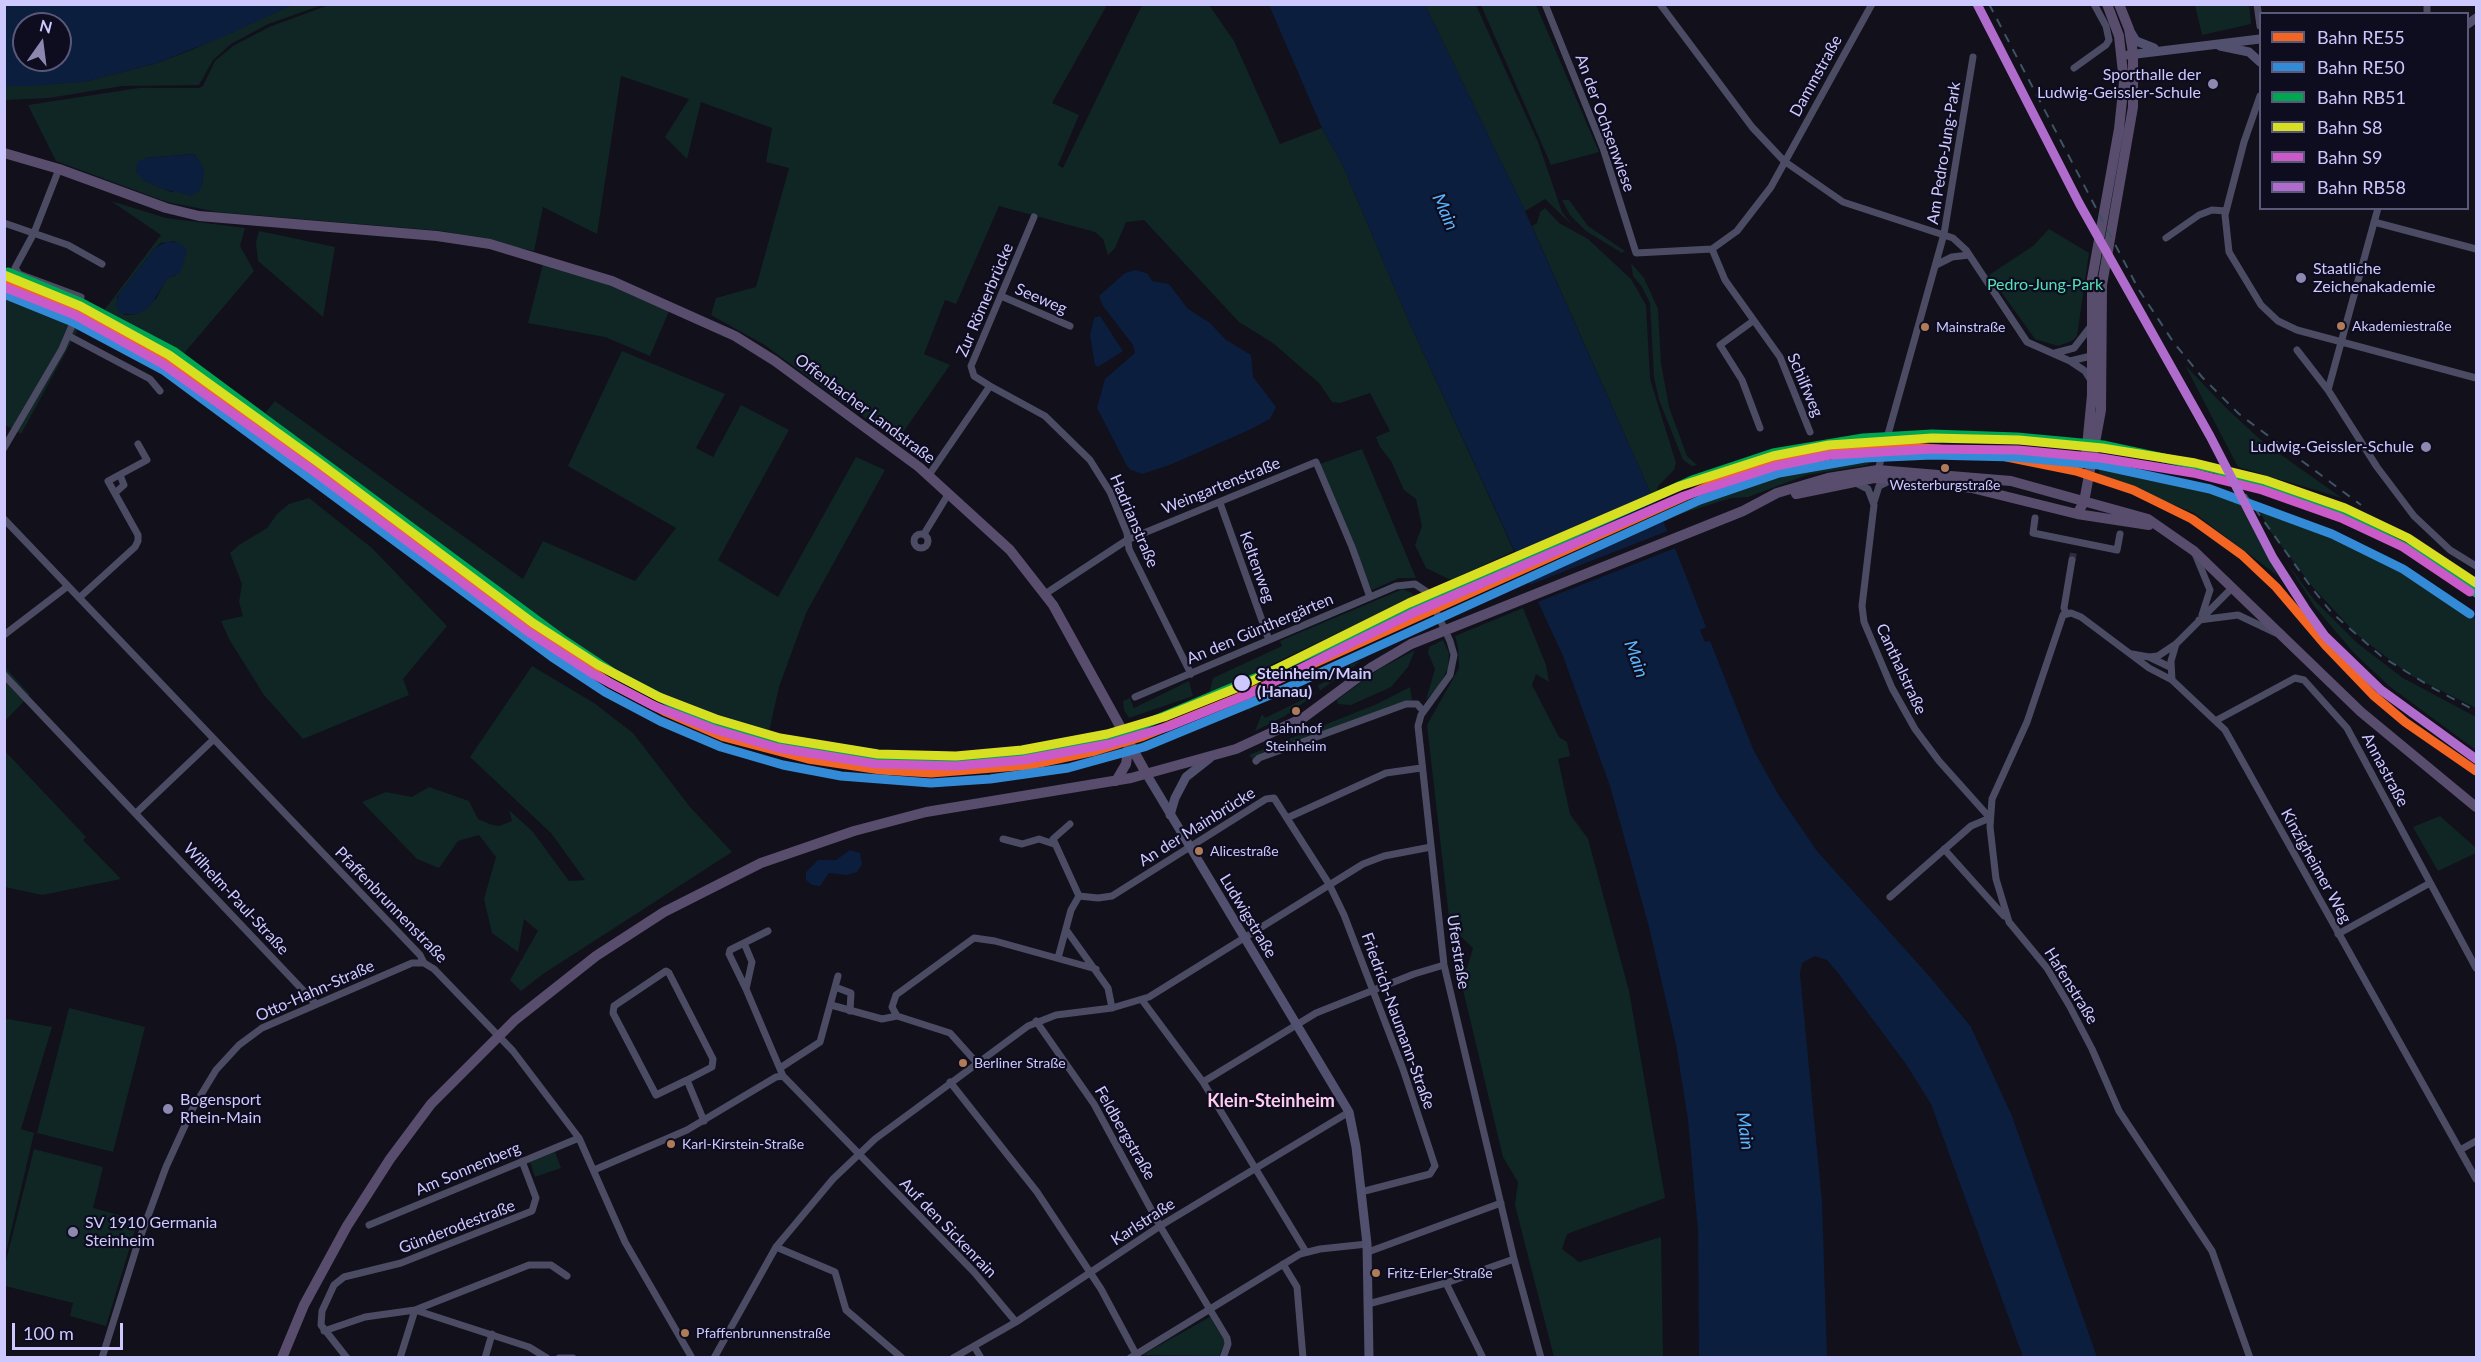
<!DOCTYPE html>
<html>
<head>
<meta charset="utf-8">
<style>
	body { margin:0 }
	#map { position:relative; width:2481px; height:1362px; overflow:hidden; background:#12101b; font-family:Lato,sans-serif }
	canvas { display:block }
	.frame { position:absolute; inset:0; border:6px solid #cdc9ff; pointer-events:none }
	.legend { position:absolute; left:2259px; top:12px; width:210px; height:198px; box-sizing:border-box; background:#0e0c1f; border:2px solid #5a5879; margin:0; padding:8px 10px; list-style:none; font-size:18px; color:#cdc9ff }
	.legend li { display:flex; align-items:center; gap:12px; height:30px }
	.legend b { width:30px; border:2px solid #5a5879 }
	.north { position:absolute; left:12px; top:12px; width:60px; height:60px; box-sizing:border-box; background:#0e0c1f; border:2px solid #5a5879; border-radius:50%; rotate:14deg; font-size:16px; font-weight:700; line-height:24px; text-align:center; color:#cdc9ff }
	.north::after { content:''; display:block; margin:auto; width:21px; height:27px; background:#8c88af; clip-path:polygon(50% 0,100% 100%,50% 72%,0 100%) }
	.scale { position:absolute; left:12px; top:1323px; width:111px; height:27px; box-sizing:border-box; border:3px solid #cdc9ff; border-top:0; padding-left:8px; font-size:18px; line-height:21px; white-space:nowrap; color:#cdc9ff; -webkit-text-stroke:4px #0e0c1f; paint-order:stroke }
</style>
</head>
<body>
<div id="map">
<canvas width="2481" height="1362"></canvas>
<div class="frame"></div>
<ul class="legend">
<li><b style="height:8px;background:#f26522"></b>Bahn RE55</li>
<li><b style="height:8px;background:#338bd7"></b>Bahn RE50</li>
<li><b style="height:8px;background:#00a651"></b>Bahn RB51</li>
<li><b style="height:8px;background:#d7df23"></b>Bahn S8</li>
<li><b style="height:8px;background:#cb5ac9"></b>Bahn S9</li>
<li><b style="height:8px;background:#b06ccc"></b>Bahn RB58</li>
</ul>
<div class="north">N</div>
<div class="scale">100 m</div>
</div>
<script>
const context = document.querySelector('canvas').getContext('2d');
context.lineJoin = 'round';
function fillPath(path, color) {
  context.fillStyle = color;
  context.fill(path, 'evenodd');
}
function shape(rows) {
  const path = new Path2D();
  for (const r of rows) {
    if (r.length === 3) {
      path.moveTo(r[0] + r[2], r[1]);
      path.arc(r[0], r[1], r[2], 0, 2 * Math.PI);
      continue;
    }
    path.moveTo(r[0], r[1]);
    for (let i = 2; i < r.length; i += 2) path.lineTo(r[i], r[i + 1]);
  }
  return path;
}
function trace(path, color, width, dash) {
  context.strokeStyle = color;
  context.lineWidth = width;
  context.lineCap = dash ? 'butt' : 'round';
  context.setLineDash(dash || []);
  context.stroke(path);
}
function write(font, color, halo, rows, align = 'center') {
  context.font = font + ' Lato,sans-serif';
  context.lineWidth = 4.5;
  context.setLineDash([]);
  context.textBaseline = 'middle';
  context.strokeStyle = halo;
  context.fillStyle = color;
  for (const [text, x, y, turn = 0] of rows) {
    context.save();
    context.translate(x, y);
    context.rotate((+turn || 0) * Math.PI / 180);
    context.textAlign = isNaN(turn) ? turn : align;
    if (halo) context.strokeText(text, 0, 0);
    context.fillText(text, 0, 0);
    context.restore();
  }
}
const green = shape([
	[292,5,322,5,268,24,231,44,213,60,199,85,122,86,49,98,5,100,5,86,83,82,154,64,189,51],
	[329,5,1107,5,1052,103,1079,115,1058,165,1063,168,1142,5,1209,5,1234,41,1280,144,1322,128,1343,166,1406,315,1514,551,1451,580,1426,568,1415,545,1422,526,1416,499,1404,490,1391,461,1380,447,1376,437,1390,431,1370,393,1340,403,1332,402,1320,384,1273,343,1239,322,1144,220,1126,222,1115,248,1108,255,1103,239,1095,232,999,206,956,304,945,300,924,354,950,365,897,441,763,344,711,315,716,298,756,287,789,168,766,162,772,128,701,102,687,159,665,137,689,99,621,76,597,234,543,207,534,251,443,231,217,212,167,202,56,161,28,105,139,88,199,88,203,86,215,61,233,46,269,27],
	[194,154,203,167,203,182,171,192,143,180,145,158],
	[1425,5,1476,5,1538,142,1562,212,1572,225,1545,199,1525,211],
	[1481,5,1536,5,1599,152,1551,165],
	[2195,5,2249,5,2251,24,2202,35],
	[1562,200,1569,200,1588,226,1625,251,1622,253,1586,231,1570,215],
	[111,201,166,218,245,228,240,246,254,271,180,358,102,313,161,235],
	[174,241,187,250,175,276,167,278,156,299,135,315,124,315,117,297,119,294,155,248,161,243],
	[1545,208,1559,223,1588,239,1631,279,1646,305,1650,379,1676,463,1674,470,1658,486,1657,491,1651,494,1532,226,1537,223,1540,212],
	[2049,229,2089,253,2077,336,2072,341,2058,346,2035,339,1989,275,2033,246],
	[259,231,335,247,323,317,258,261,256,242],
	[1631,263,1644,278,1658,309,1661,363,1669,407,1687,456,1697,465,1692,466,1683,460,1659,400,1654,377,1650,303,1642,287,1633,276],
	[543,264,606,284,669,311,650,356,605,337,528,323],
	[4,294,81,324,21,434,5,425],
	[622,351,725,394,696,448,713,457,741,405,789,430,718,560,778,597,856,457,885,470,806,613,779,687,769,731,718,716,652,690,609,668,558,635,262,417,275,401,523,579,543,541,635,581,676,528,568,466],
	[2185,365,2224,406,2263,442,2342,498,2238,467],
	[1362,449,1416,578,1399,578,1372,590,1320,464],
	[1864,456,1872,460,1867,465,1807,475,1748,497,1731,498,1674,516,1673,513,1755,481],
	[2100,464,2237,498,2278,576,2194,513,2099,474],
	[309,498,372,548,447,626,403,679,409,695,303,739,264,695,229,639,221,621,243,616,239,602,242,584,230,553,239,545,267,528,277,514,289,504],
	[2254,501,2314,524,2377,556,2423,582,2476,619,2476,708,2410,675,2356,634,2312,586,2270,531],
	[2287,563,2315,601,2357,643,2403,678,2476,717,2476,750,2389,686,2353,652,2314,606],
	[1403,589,1412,593,1414,597,1209,694,1213,678,1282,646,1280,641],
	[1523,608,1546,665,1549,682,1536,674,1532,685,1559,737,1567,742,1570,756,1558,759,1570,814,1588,839,1629,991,1665,1198,1567,1234,1562,1249,1579,1262,1661,1237,1663,1357,1554,1357,1515,1205,1518,1182,1503,1157,1458,969,1467,968,1473,948,1450,926,1427,725,1459,668,1458,647,1455,636],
	[1443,640,1449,653,1448,668,1439,686,1426,700,1435,669,1428,653,1429,647],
	[1415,650,1408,667,1391,687,1351,705,1338,704,1337,700,1379,669],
	[1347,657,1339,669,1334,666,1249,707,1251,712,1247,708,1241,710,1239,707],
	[1361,661,1285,716,1255,731,1262,714,1265,718,1320,691,1318,685,1342,674,1351,664],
	[532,666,594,703,633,733,690,807,732,852,543,974,521,991,510,980,538,931,524,919,518,952,492,933,484,899,496,857,479,835,458,841,439,868,417,859,362,802,386,792,412,797,429,787,469,801,478,819,492,825,499,826,512,821,509,810,533,832,569,881,585,880,551,833,470,757],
	[5,667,30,695,5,721],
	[1189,681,1193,696,1129,718,1124,710,1123,701,1130,698,1134,708],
	[1410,687,1412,700,1253,760,1249,755,1377,704],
	[4,750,86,837,83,840,121,879,42,895,5,887],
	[2440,816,2476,848,2476,853,2438,871,2413,827],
	[69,1008,145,1027,113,1152,37,1133],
	[8,1019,52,1027,21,1129,34,1133,5,1257,4,1020],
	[34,1149,103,1167,93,1208,138,1220,106,1326,70,1316,73,1303,5,1286,5,1265],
	[555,1152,561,1168,535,1177,530,1162],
	[1210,1317,1225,1342,1219,1356,1142,1355]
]);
const water = shape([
	[5,4,292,4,292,5,225,36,154,64,83,82,28,86,5,86],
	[24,24,60,24,60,60,24,60],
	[1269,5,1425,5,1525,211,1675,548,1706,627,1700,630,1705,642,1710,641,1753,749,1778,794,1817,851,1930,977,1971,1027,2012,1116,2097,1357,2023,1357,1931,1104,1906,1064,1838,973,1827,960,1815,956,1802,963,1800,974,1822,1202,1827,1357,1699,1357,1698,1230,1688,1120,1676,1044,1649,927,1610,786,1563,656,1406,315,1343,166,1322,128],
	[194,154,203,167,204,174,201,189,192,196,160,188,143,180,136,172,137,162,145,158],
	[168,241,179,243,187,250,180,273,167,279,149,308,135,315,119,313,116,305,119,294,155,248],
	[1136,270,1148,274,1152,281,1169,284,1188,309,1210,323,1226,340,1251,355,1253,377,1276,407,1270,419,1249,430,1172,464,1142,474,1131,470,1127,466,1097,408,1105,379,1135,353,1133,345,1103,306,1099,296,1125,273],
	[1100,316,1123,351,1098,367,1095,365,1090,335,1094,318],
	[850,850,860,853,862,864,857,872,847,875,829,873,820,886,812,885,806,880,806,872,818,860,836,860]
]);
const pier = shape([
	[1654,493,1657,501,1516,562,1513,555],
	[1659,504,1663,513,1523,578,1519,568],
	[1670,530,1678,547,1535,603,1527,586]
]);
const minorTunnel = shape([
	[2072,560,2074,550]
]);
const minor = shape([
	[1545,4,1603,148,1636,253,1712,249,1737,231,1771,187,1872,4],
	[1660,4,1752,127,1784,161,1843,202,1953,238,1966,250,2027,342,2070,361,2091,356],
	[2257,4,2260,26],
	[2427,14,2427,4],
	[2074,68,2106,45,2109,40,2106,26,2094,4],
	[2260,96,2244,142,2225,215,2229,252,2261,305,2278,321,2297,330,2476,378],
	[59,169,34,233,15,268,19,274,81,297],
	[2374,222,2476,249],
	[4,223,68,245,102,264],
	[2166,238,2199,215,2212,210,2226,211],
	[1712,249,1725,280,1780,357,1810,432],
	[1936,265,1952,257,1969,255],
	[1001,296,1070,326],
	[1753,321,1720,345,1742,380,1760,428],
	[69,336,150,379,160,391],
	[2297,350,2328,390,2377,467,2414,516,2450,550,2476,566],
	[2055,353,2074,348,2091,326],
	[2070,361,2085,371,2092,382],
	[990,386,1045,416,1090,460,1110,492,1127,533,1129,549,1191,674],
	[2328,390,2378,208],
	[4,448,62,349,74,321],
	[1878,470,1944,234,1973,57],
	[929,475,990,386,974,376,971,366,1034,217],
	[1856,483,1868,489,1874,505,1862,606,1864,622,1892,688,1915,729,1939,761,1990,818],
	[115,493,124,485,120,475],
	[1874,502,1879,486,1889,481],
	[1220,503,1269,640],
	[2035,518,2033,533,2117,550,2120,534],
	[4,519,420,955,424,963,434,969,513,1051,579,1138,625,1242,692,1358],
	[921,541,7],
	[924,534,949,493],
	[2196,556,2210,590,2202,615],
	[2231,589,2176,644,2171,661,2172,680,2225,730,2476,1179],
	[1045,594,1127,540,1316,462,1352,547,1370,597],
	[79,598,135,547,138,541,138,535,108,481,147,460,138,444],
	[2066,614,2064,608,2072,560],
	[2199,620,2238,615,2276,633],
	[4,635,68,586],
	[2132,654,2149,657,2158,656,2176,644],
	[2149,657,2170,667],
	[4,675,316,1004],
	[2172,680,2149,668,2081,617,2071,613,2063,615,2027,722,1992,799,1990,827,1996,879,2009,922,2047,968,2069,1005,2092,1049,2119,1111,2212,1251,2250,1358],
	[1135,697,1396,586,1415,584,1427,592,1450,641,1454,655,1450,675,1421,715,1418,726,1444,965,1514,1259,1541,1358],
	[2217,720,2295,678,2304,680,2347,728,2476,968],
	[1256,761,1259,758,1406,704,1417,704,1423,711],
	[136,813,214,739],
	[1287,818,1386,773,1421,768],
	[1003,839,1022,844,1039,839,1054,844],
	[1944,849,2004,916],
	[1079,896,1098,898,1112,896,1266,799,1274,798,1329,884,1344,915,1403,1069,1435,1166,1430,1174,1361,1192],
	[1890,897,1971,826,1990,818],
	[1067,931,1108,988,1112,1008],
	[2338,934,2430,883],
	[744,943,768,931],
	[1058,958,1071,910,1079,896,1053,839,1070,824],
	[835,987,851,993,850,1011],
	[746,989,729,954,730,950,744,943,752,962,746,989,783,1076],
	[1142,1000,1203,1082,1306,1252],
	[831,1005,882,1019,897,1016],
	[1036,1021,1094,1104,1160,1226,1227,1338,1228,1344,1223,1358],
	[977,1063,950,1033,897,1016,892,1007,896,995,974,938,995,941,1096,969],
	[780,1068,820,1042,838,976],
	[687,1080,712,1067,713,1059,669,973,666,971,614,1006,613,1013,656,1095,687,1080,704,1121],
	[950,1082,1037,1192,1101,1289,1138,1358],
	[1203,1082,1316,1013,1414,974,1444,965],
	[2460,1150,2476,1141],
	[594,1170,687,1130,776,1077,783,1076,974,1272,1016,1322],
	[369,1225,579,1138],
	[776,1247,835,1272,846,1310,902,1358],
	[1368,1252,1501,1203],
	[1283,1264,1297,1287,1303,1358],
	[1446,1283,1483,1358],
	[1368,1304,1446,1283,1514,1259],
	[415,1310,529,1347,547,1358],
	[324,1331,365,1317,415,1310,529,1265,551,1265,567,1276],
	[974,1346,981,1358],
	[102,1358,137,1246,166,1167,193,1108,216,1070,239,1045,262,1028,412,963,424,963],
	[347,1358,321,1325,322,1311,334,1285,344,1277,401,1263,532,1211,536,1198,522,1161],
	[400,1358,415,1310],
	[485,1358,492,1334],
	[559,1358,573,1358],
	[714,1358,776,1247,833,1179,875,1139,1028,1026,1056,1015,1112,1008,1149,997,1363,864,1384,856,1431,847],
	[953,1358,1016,1322,1160,1226,1349,1112],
	[1130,1358,1300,1254,1320,1249,1367,1244]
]);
const secondary = shape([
	[2468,24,2476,18],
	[2130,31,2136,41,2154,48],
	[2220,46,2249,52,2260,62],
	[2128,55,2260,39],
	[1147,775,1349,1112,1356,1147,1367,1244,1369,1358],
	[1170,815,1175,798,1186,777,1210,758]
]);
const primary = shape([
	[4,153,59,169,166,208,199,216,437,236,490,244,612,281,735,336,775,361,919,467,1010,550,1053,605,1147,775],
	[2086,457,2092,395,2092,279,2119,129,2124,82,2119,36,2107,4],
	[1796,494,1874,478,1910,480,1972,488,2077,514,2149,525],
	[2077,514,2084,502,2101,410,2102,285,2133,107,2133,53,2129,29,2119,4],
	[1116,781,1126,764,1129,744],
	[282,1358,304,1305,347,1226,390,1159,431,1104,515,1020,596,956,664,912,761,863,854,831,926,812,1131,778,1236,749,1303,718,1372,667,1411,644,1743,511,1777,493,1828,478,1878,470,2011,481,2148,519,2194,551,2361,712,2476,807]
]);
const rail = shape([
	[1989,4,2139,290,2174,343,2202,377,2239,414,2361,505],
	[2210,436,2251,503,2311,587,2332,613,2381,656,2431,687,2476,711],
	[2465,583,2476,592]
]);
const rail1 = shape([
	[4,282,77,312,169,361,558,649,610,683,664,711,724,737,808,759,881,770,931,773,1030,765,1095,751,1141,737,1233,700,1717,482,1776,463,1813,455,1899,446,1987,453,2076,471,2133,490,2192,519,2242,555,2276,587,2327,647,2373,695,2405,722,2476,771]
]);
const rail2 = shape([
	[4,294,73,322,163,370,552,657,605,692,660,721,721,747,783,765,841,776,931,783,990,779,1068,768,1144,747,1282,690,1700,500,1779,473,1865,458,1932,455,2015,457,2099,465,2210,489,2332,534,2403,569,2470,614]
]);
const rail3 = shape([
	[8,272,82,303,175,352,564,640,615,674,669,702,728,727,788,745,843,756,931,762,988,759,1063,748,1138,727,1274,670,1692,480,1773,453,1863,438,1932,434,2017,437,2103,445,2215,469,2341,515,2413,551,2476,593]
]);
const rail4 = shape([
	[4,275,80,306,169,355,318,462,533,623,598,665,659,697,716,719,780,738,878,754,956,756,1022,750,1107,734,1164,717,1244,685,1409,603,1680,486,1773,456,1829,445,1932,438,2019,440,2102,448,2195,463,2265,480,2345,508,2408,538,2476,583]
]);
const rail5 = shape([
	[4,287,75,315,163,364,312,470,527,631,593,674,654,706,713,729,778,748,876,764,956,766,1023,760,1109,744,1167,727,1249,694,1413,613,1684,496,1776,466,1830,455,1932,449,2018,450,2101,458,2193,473,2262,490,2341,518,2403,547,2470,592]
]);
const rail6 = shape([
	[1977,4,2079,203,2210,436,2273,558,2305,608,2325,636,2381,690,2476,759]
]);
const markers = [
	[2213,84,6,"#8c88af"],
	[2301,278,6,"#8c88af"],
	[2341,326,5,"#b07c57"],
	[1925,327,5,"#b07c57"],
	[2426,447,6,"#8c88af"],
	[1945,468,5,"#b07c57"],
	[1242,683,9,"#cdc9ff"],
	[1296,711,5,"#b07c57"],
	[1199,851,5,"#b07c57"],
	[963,1063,5,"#b07c57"],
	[168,1109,6,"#8c88af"],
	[671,1144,5,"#b07c57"],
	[73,1232,6,"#8c88af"],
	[1376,1273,5,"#b07c57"],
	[685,1333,5,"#b07c57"]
];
const busNames = [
	["Akademiestraße",2352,326],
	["Mainstraße",1936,327],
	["Westerburgstraße",1945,485,"center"],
	["Bahnhof",1296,728,"center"],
	["Steinheim",1296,746,"center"],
	["Alicestraße",1210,851],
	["Berliner Straße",974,1063],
	["Karl-Kirstein-Straße",682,1144],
	["Fritz-Erler-Straße",1387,1273],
	["Pfaffenbrunnenstraße",696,1333]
];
const poiNames = [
	["Sporthalle der",2201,75,"right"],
	["Ludwig-Geissler-Schule",2201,93,"right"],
	["Staatliche",2313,269],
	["Zeichenakademie",2313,287],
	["Ludwig-Geissler-Schule",2414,447,"right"],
	["Bogensport",180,1100],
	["Rhein-Main",180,1118],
	["SV 1910 Germania",85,1223],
	["Steinheim",85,1241]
];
const streetNames = [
	["Dammstraße",1816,76,-61],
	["An der Ochsenwiese",1605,123,70],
	["Am Pedro-Jung-Park",1944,153,-81],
	["Seeweg",1041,299,23],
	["Zur Römerbrücke",985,300,-67],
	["Schilfweg",1805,385,67],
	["Offenbacher Landstraße",865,409,37],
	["Weingartenstraße",1221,486,-22],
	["Hadrianstraße",1134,521,67],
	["Keltenweg",1257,567,70],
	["An den Günthergärten",1260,629,-23],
	["Canthalstraße",1901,669,65],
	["Annastraße",2385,770,62],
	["An der Mainbrücke",1197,827,-32],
	["Kinzigheimer Weg",2316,866,61],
	["Wilhelm-Paul-Straße",236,899,47],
	["Pfaffenbrunnenstraße",391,905,46],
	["Ludwigstraße",1248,916,59],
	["Uferstraße",1458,952,81],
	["Hafenstraße",2071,986,58],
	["Otto-Hahn-Straße",315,991,-24],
	["Friedrich-Naumann-Straße",1398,1021,70],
	["Feldbergstraße",1125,1133,60],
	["Am Sonnenberg",468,1169,-23],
	["Karlstraße",1143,1222,-33],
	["Günderodestraße",457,1227,-21],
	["Auf den Sickenrain",948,1228,46]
];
const parkNames = [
	["Pedro-Jung-Park",2045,285]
];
const stopNames = [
	["Steinheim/Main",1257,674],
	["(Hanau)",1257,692]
];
const waterNames = [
	["Main",1445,212,66],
	["Main",1636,659,70],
	["Main",1745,1131,82]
];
const neighbourhoodNames = [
	["Klein-Steinheim",1271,1101]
];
fillPath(green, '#0f2625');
fillPath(water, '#0b1e3d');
fillPath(pier, '#12101b');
trace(minorTunnel, '#2e2c3d', 7, [7, 3.5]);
trace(minor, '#4b4b64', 7);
trace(secondary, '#51516f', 9);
trace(primary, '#584d6d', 10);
trace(rail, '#3d5464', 2, [9, 8]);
trace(rail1, '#f26522', 9);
trace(rail2, '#338bd7', 9);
trace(rail3, '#00a651', 9);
trace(rail4, '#d7df23', 9);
trace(rail5, '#cb5ac9', 9);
trace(rail6, '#b06ccc', 9);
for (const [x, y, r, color] of markers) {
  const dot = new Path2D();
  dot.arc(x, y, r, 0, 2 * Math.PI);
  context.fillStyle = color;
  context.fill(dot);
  trace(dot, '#0e0c1f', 2);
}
write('14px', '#cdc9ff', '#0e0c1f', busNames, 'left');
write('16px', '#cdc9ff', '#0e0c1f', poiNames, 'left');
write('16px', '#cdc9ff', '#0e0c1f', streetNames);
write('16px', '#53e1b9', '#0e0c1f', parkNames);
write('bold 16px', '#cdc9ff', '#0e0c1f', stopNames, 'left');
write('italic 18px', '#57b7ff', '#0e0c1f', waterNames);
write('bold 18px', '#ffcbee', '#0e0c1f', neighbourhoodNames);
</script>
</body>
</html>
